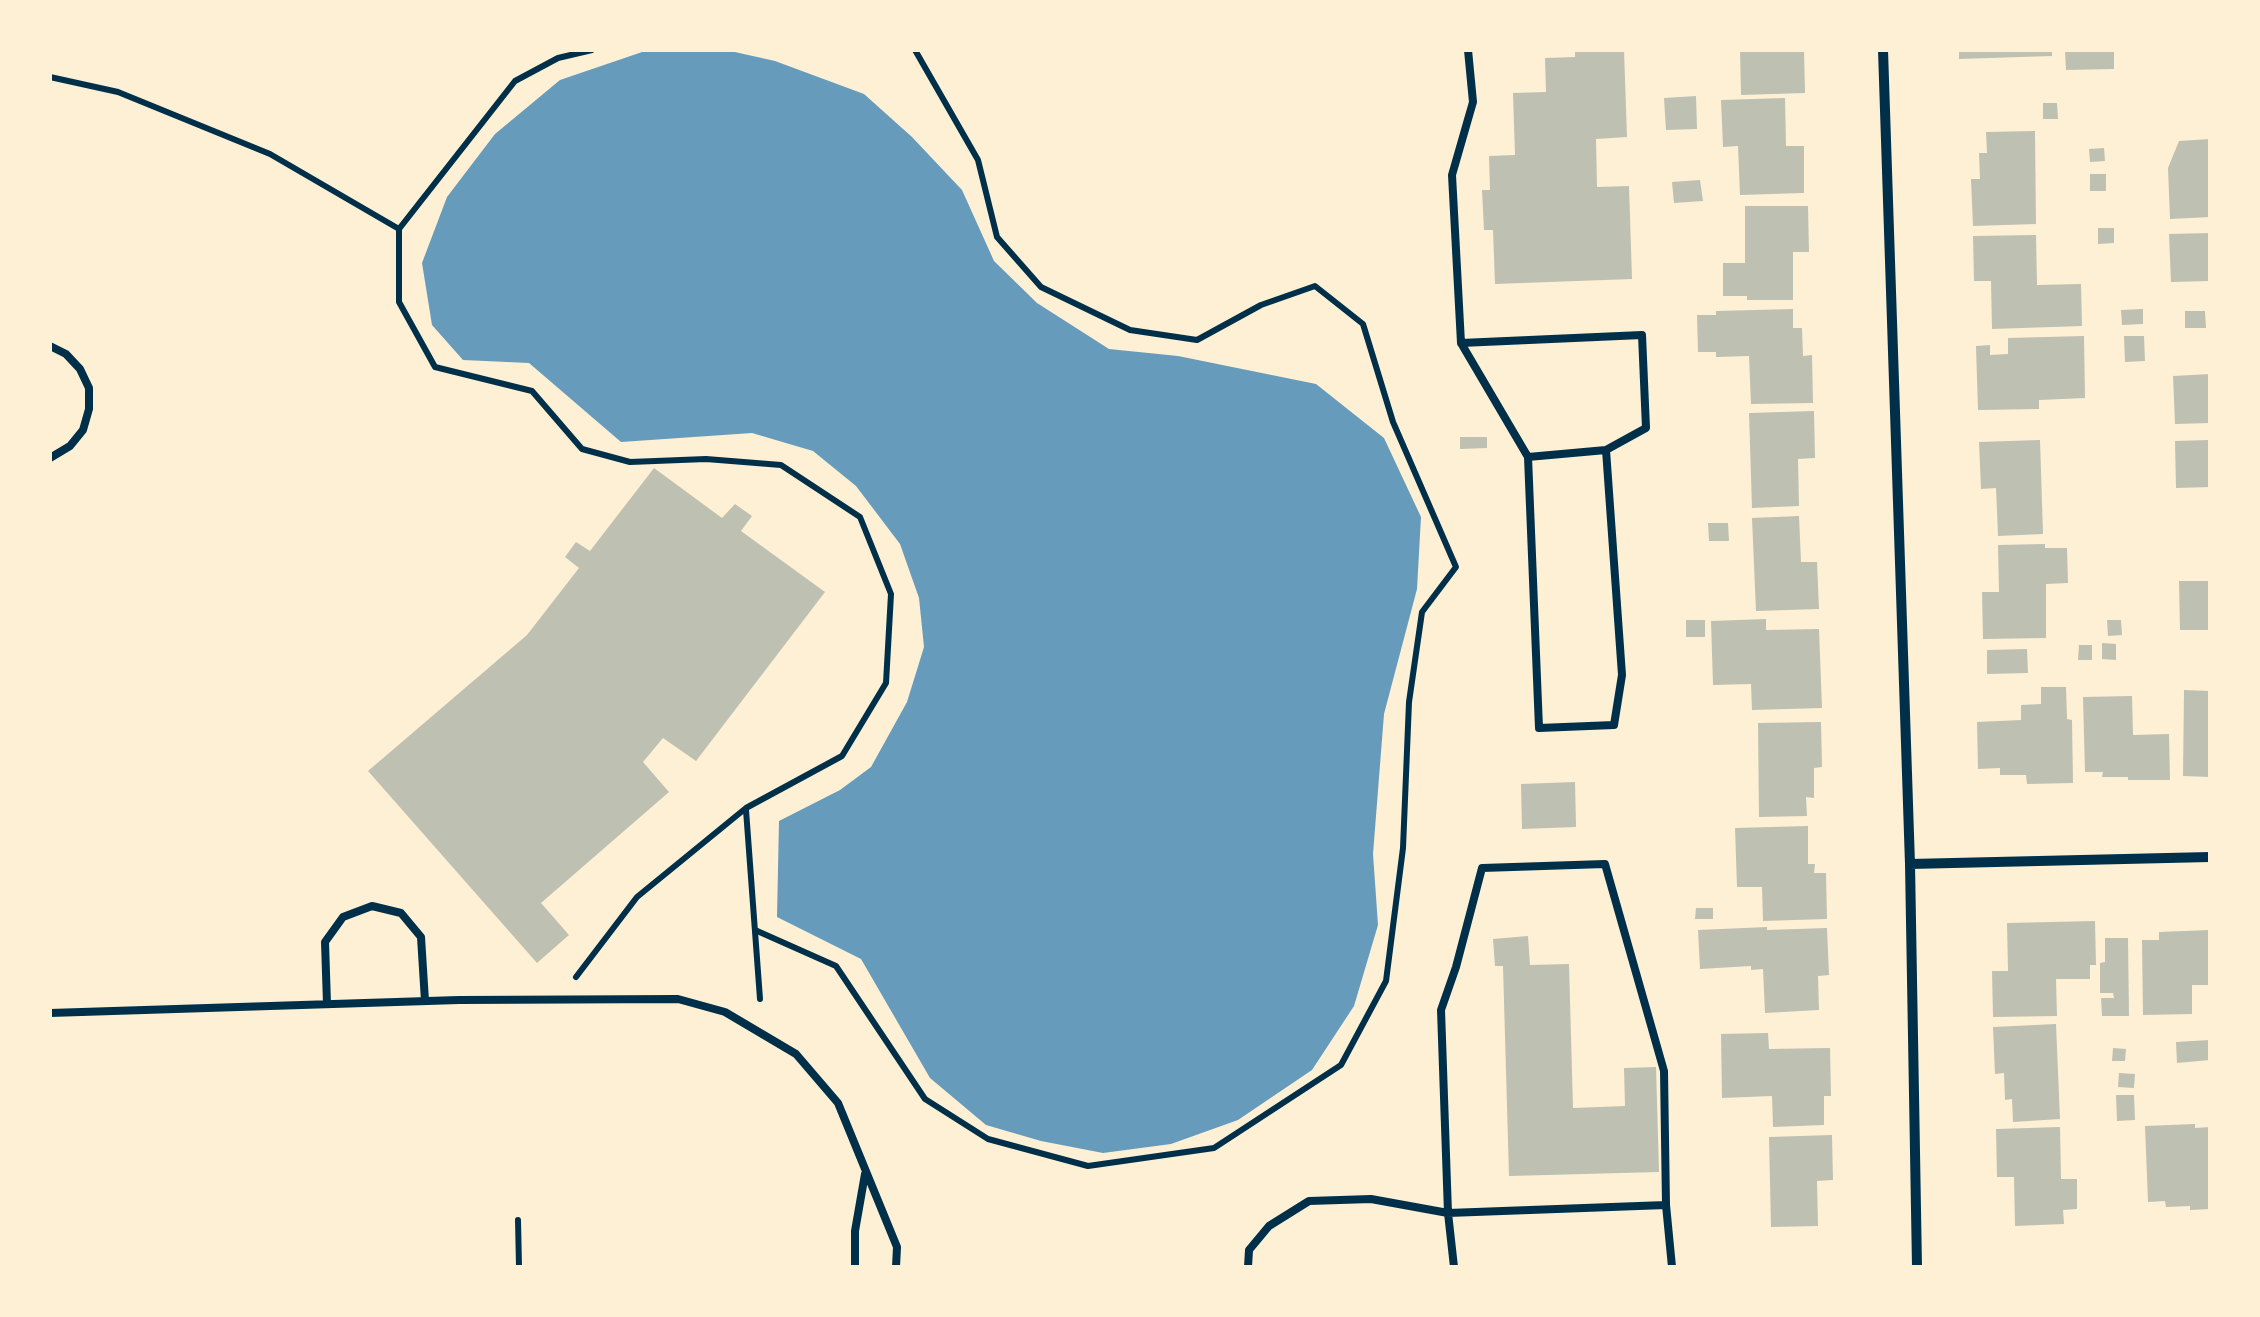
<!DOCTYPE html>
<html>
<head>
<meta charset="utf-8">
<style>
	body { margin:0 }
	#map { position:relative; width:2260px; height:1317px; overflow:hidden; background:#fdf0d5; font-family:"Noto Sans",sans-serif }
	canvas { display:block }
	.frame { position:absolute; inset:0; border:52px solid #fdf0d5; pointer-events:none }
</style>
</head>
<body>
<div id="map">
<canvas width="2260" height="1317"></canvas>
<div class="frame"></div>
</div>
<script>
const context = document.querySelector('canvas').getContext('2d');
context.lineJoin = 'round';
function fillPath(path, color) {
  context.fillStyle = color;
  context.fill(path, 'evenodd');
}
function shape(rows) {
  const path = new Path2D();
  for (const r of rows) {
    path.moveTo(r[0], r[1]);
    for (let i = 2; i < r.length; i += 2) path.lineTo(r[i], r[i + 1]);
  }
  return path;
}
function trace(path, color, width, dash) {
  context.strokeStyle = color;
  context.lineWidth = width;
  context.lineCap = dash ? 'butt' : 'round';
  context.setLineDash(dash || []);
  context.stroke(path);
}
const water = shape([
	[648,50,726,50,775,61,864,94,912,137,962,190,994,261,1037,303,1109,349,1178,356,1316,384,1384,438,1421,517,1417,589,1384,714,1373,854,1378,925,1354,1006,1312,1070,1238,1120,1171,1144,1103,1153,1041,1141,986,1125,930,1078,861,959,777,917,779,821,840,790,871,767,907,702,924,647,919,598,900,544,856,486,813,451,752,433,621,442,529,363,463,360,432,325,422,263,447,197,495,134,560,80]
]);
const building = shape([
	[1575,50,1624,50,1627,137,1596,139,1597,187,1629,186,1632,279,1495,284,1493,230,1484,230,1482,190,1490,190,1489,156,1515,155,1513,93,1546,92,1545,58,1575,57],
	[1740,50,1804,50,1805,93,1741,95],
	[1959,50,2052,50,2052,56,1959,59],
	[2065,50,2114,50,2114,69,2066,70],
	[1696,96,1697,129,1666,130,1664,98],
	[1785,98,1786,146,1804,146,1804,193,1740,195,1738,146,1723,147,1721,100],
	[2043,103,2057,103,2058,119,2043,119],
	[2035,131,2036,224,1973,226,1971,179,1980,179,1979,153,1987,153,1986,132],
	[2210,139,2210,217,2170,219,2168,168,2179,141],
	[2104,148,2105,161,2090,162,2089,149],
	[2090,174,2106,174,2106,191,2090,191],
	[1700,180,1703,201,1674,203,1672,182],
	[1745,206,1808,206,1809,252,1793,252,1793,300,1747,300,1747,296,1723,296,1723,263,1745,263],
	[2098,228,2114,228,2114,243,2098,244],
	[2210,233,2210,281,2171,282,2169,234],
	[2036,235,2037,285,2081,284,2082,326,1992,329,1991,281,1974,281,1973,236],
	[1793,309,1793,328,1802,328,1803,356,1812,355,1813,403,1751,404,1749,356,1716,357,1716,352,1698,352,1697,315,1716,315,1716,311],
	[2143,309,2143,324,2122,325,2121,310],
	[2185,311,2205,311,2206,328,2185,328],
	[2084,336,2085,398,2039,400,2039,409,1978,410,1976,346,1990,345,1990,355,2008,354,2008,338],
	[2124,336,2144,336,2145,361,2125,362],
	[2210,374,2210,423,2175,424,2173,376],
	[1814,411,1815,458,1798,459,1799,506,1752,508,1749,413],
	[1460,437,1487,437,1487,448,1460,449],
	[2040,440,2043,534,1998,536,1996,488,1981,489,1979,442],
	[2210,440,2210,487,2176,488,2175,441],
	[654,468,722,518,735,504,752,516,741,531,825,592,696,761,663,738,643,762,669,792,541,903,569,935,537,963,368,771,527,635,579,568,565,557,576,542,590,551],
	[1799,516,1801,562,1817,562,1819,609,1756,611,1752,518],
	[1708,523,1728,523,1729,541,1709,541],
	[2045,544,2045,548,2067,548,2068,583,2046,584,2046,638,1983,639,1982,592,1999,592,1998,545],
	[2179,581,2210,581,2210,630,2180,630],
	[1766,619,1766,630,1819,629,1822,708,1752,710,1751,684,1713,685,1711,621],
	[1686,620,1705,620,1705,637,1686,637],
	[2107,620,2121,620,2122,635,2108,636],
	[2102,643,2116,644,2116,660,2102,659],
	[2079,645,2092,645,2092,660,2078,660],
	[2027,649,2028,673,1987,674,1987,650],
	[2041,687,2066,687,2067,719,2072,720,2073,783,2027,784,2026,775,2000,775,2000,768,1978,769,1977,722,2021,720,2021,705,2041,704],
	[2184,690,2210,691,2210,777,2183,776],
	[2132,696,2133,735,2169,734,2170,780,2128,780,2128,777,2102,777,2103,772,2085,772,2083,697],
	[1821,722,1822,767,1814,768,1814,798,1806,797,1807,816,1759,817,1758,723],
	[1575,782,1576,827,1522,829,1521,784],
	[1808,826,1808,864,1815,864,1814,873,1826,873,1827,919,1763,921,1762,887,1737,887,1735,828],
	[1696,908,1713,908,1713,919,1695,919],
	[2095,921,2096,965,2090,965,2090,979,2056,979,2057,1016,1993,1017,1992,971,2008,971,2007,923],
	[1767,927,1767,930,1827,928,1829,975,1818,976,1819,1010,1765,1013,1763,969,1751,970,1751,966,1700,969,1698,930],
	[2210,930,2210,985,2192,985,2192,1014,2143,1015,2142,940,2159,940,2159,932],
	[1528,936,1530,965,1569,964,1573,1108,1625,1106,1624,1068,1656,1067,1659,1172,1509,1176,1503,966,1495,966,1493,939],
	[2105,938,2128,938,2129,1016,2102,1016,2101,998,2114,998,2113,993,2100,993,2100,963,2105,962],
	[2056,1024,2060,1119,2013,1122,2012,1099,2005,1100,2004,1073,1995,1074,1993,1027],
	[1768,1033,1769,1049,1830,1048,1831,1096,1824,1096,1824,1125,1773,1127,1772,1096,1722,1098,1721,1034],
	[2210,1040,2210,1060,2177,1063,2176,1042],
	[2113,1048,2126,1049,2125,1061,2112,1061],
	[2119,1073,2135,1074,2134,1088,2118,1087],
	[2116,1095,2134,1095,2135,1120,2117,1121],
	[2195,1124,2195,1128,2210,1127,2210,1209,2190,1210,2190,1206,2166,1207,2165,1201,2148,1202,2145,1126],
	[2060,1127,2061,1179,2077,1179,2077,1209,2063,1210,2064,1224,2015,1226,2014,1177,1997,1177,1996,1129],
	[1832,1135,1833,1180,1817,1181,1818,1226,1771,1227,1769,1137]
]);
const path = shape([
	[50,77,118,92,270,154,399,229],
	[746,810,760,999],
	[755,930,836,966,925,1099,988,1139,1088,1166,1214,1148,1341,1065,1386,981,1403,848,1409,702,1422,612,1456,567,1393,422,1363,324,1315,286,1261,305,1197,340,1130,330,1041,287,997,237,978,160,915,50],
	[576,977,637,897,746,808,842,756,886,683,891,594,860,517,781,465,706,459,630,462,582,449,532,391,435,367,399,302,399,229,515,81,558,58,592,50],
	[518,1220,519,1267]
]);
const service = shape([
	[1468,50,1473,102,1452,175,1461,343,1528,457,1539,728,1614,725,1622,675,1606,450],
	[1461,343,1642,335,1646,428,1606,450,1528,457],
	[50,346,66,354,80,369,89,388,89,409,83,430,70,446,50,458],
	[327,1004,325,942,343,917,372,906,401,913,421,937,425,1001],
	[50,1013,459,1000,678,999,725,1012,796,1054,838,1103,897,1247,896,1267],
	[855,1267,855,1231,865,1174],
	[1248,1267,1249,1250,1269,1226,1309,1201,1371,1199,1448,1213,1666,1205],
	[1454,1267,1448,1213,1441,1010,1456,967,1482,868,1605,864,1664,1071,1666,1205,1672,1267]
]);
const minor = shape([
	[1883,50,1910,864,1917,1267],
	[1910,864,2210,857]
]);
fillPath(water, '#669bbc');
fillPath(building, '#bec0b2');
trace(path, '#003049', 6);
trace(service, '#003049', 8);
trace(minor, '#003049', 10);
</script>
</body>
</html>
